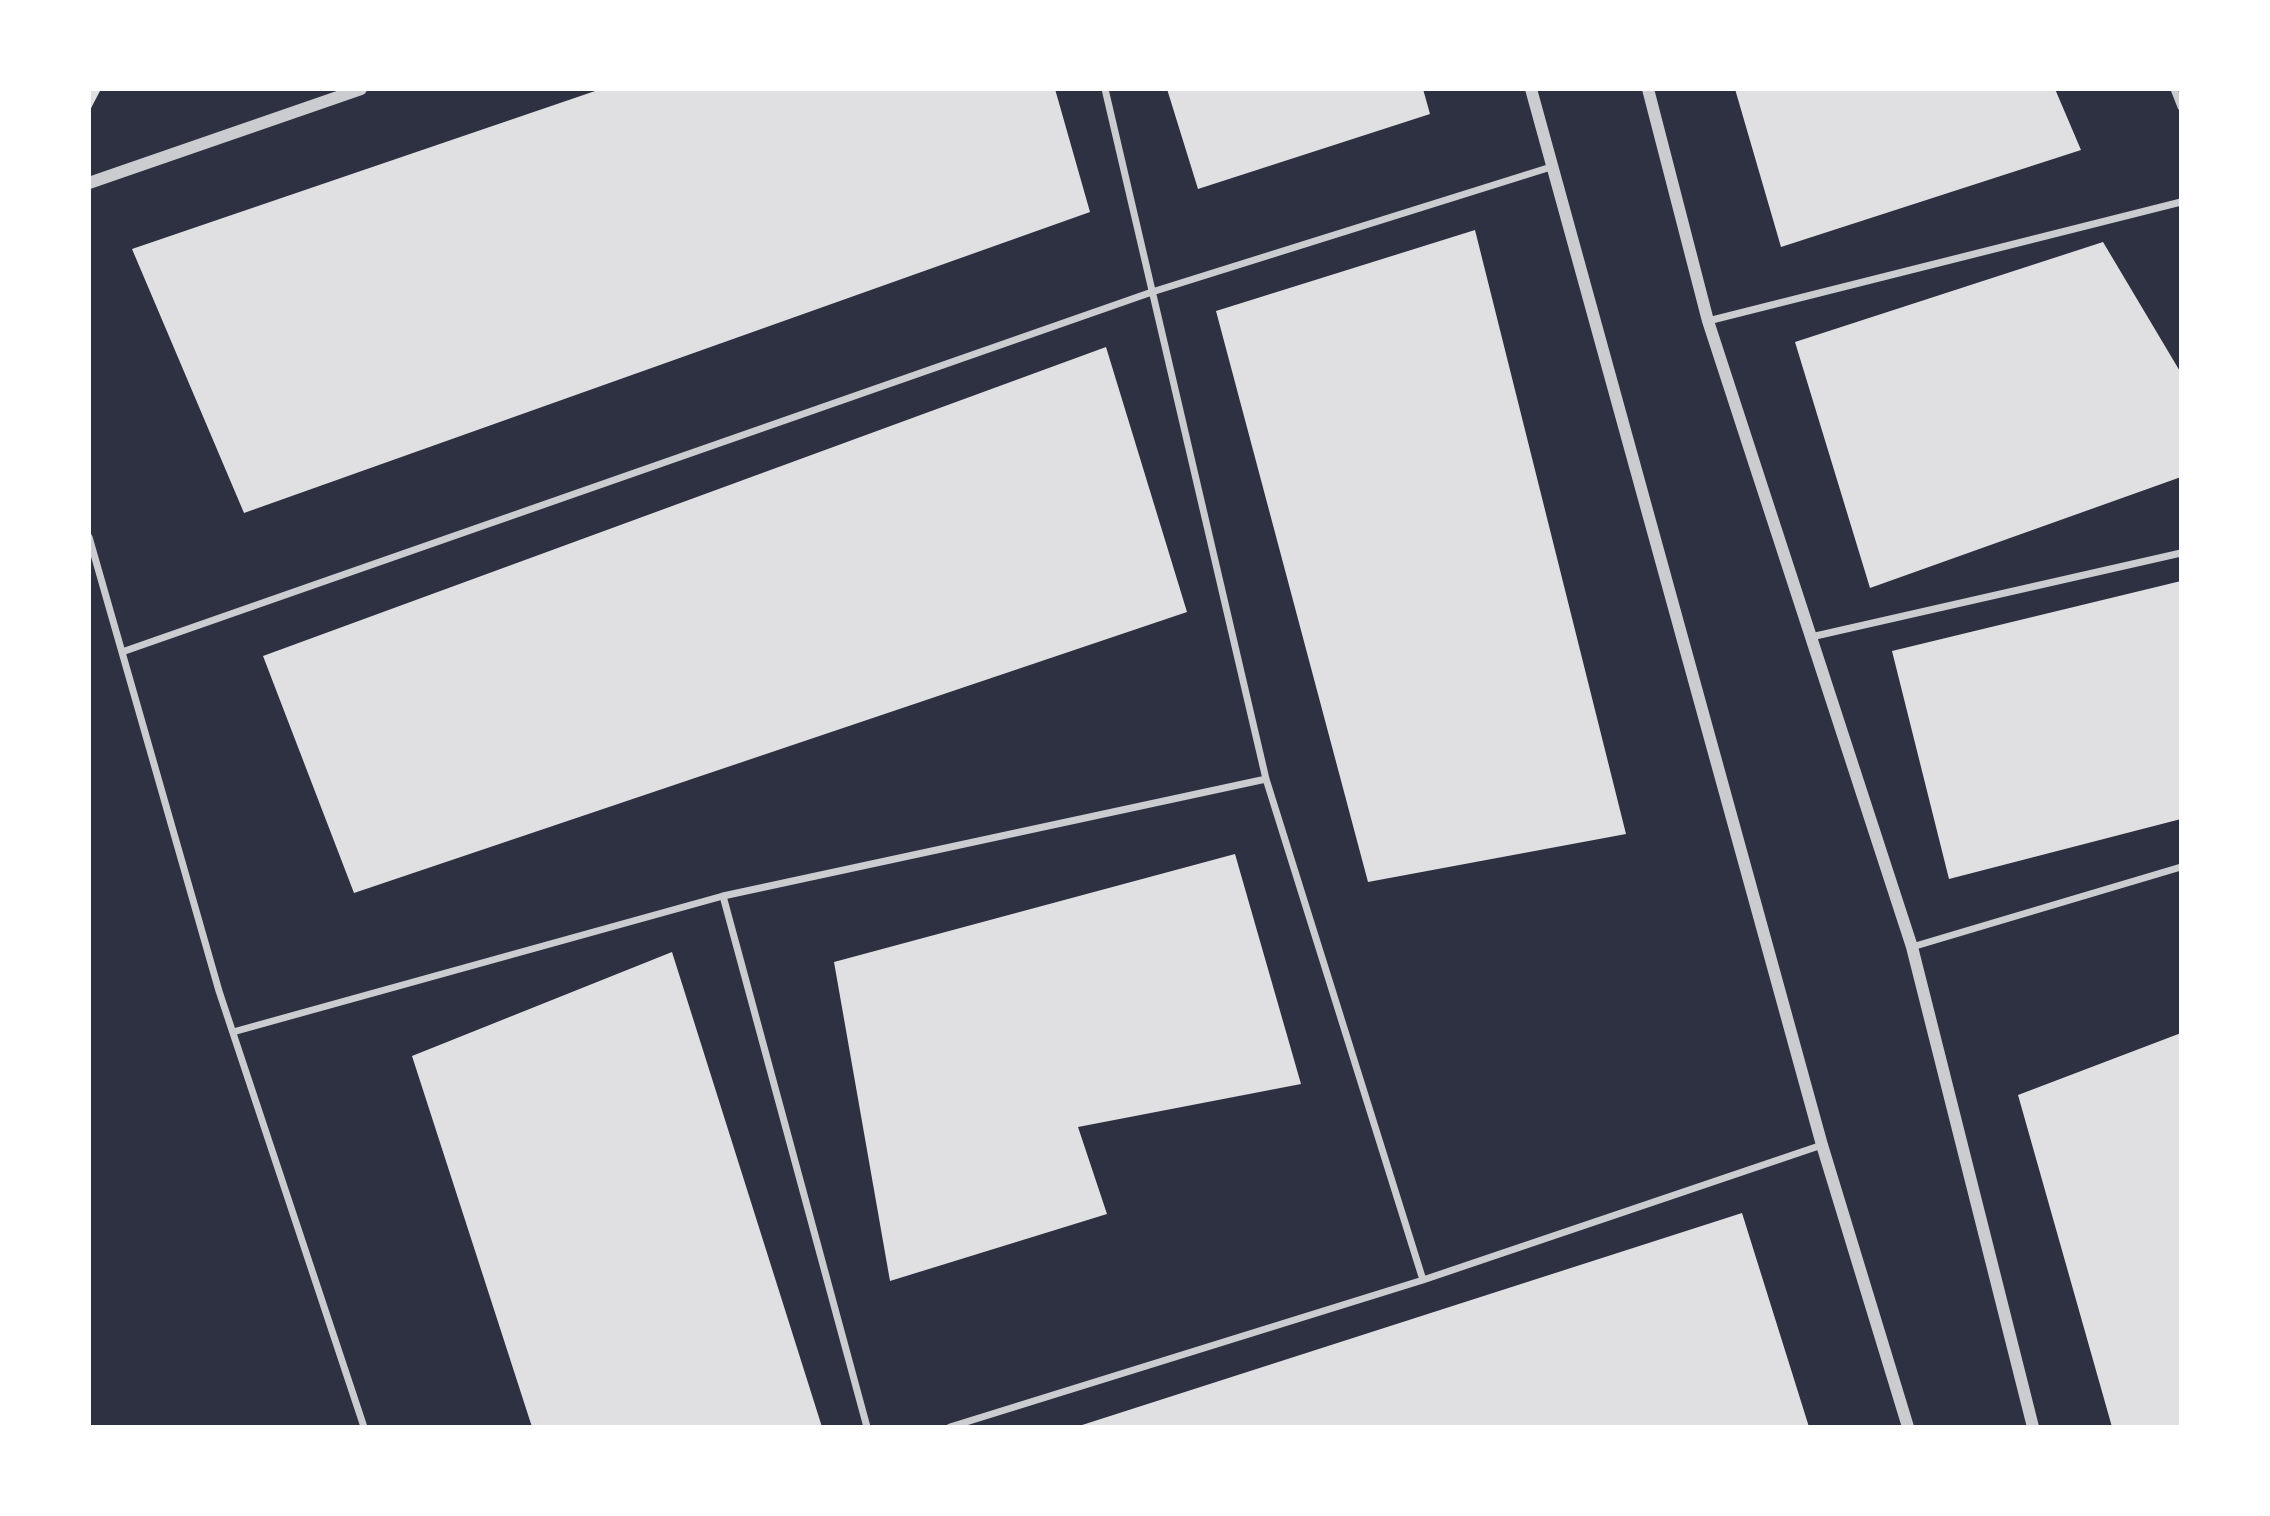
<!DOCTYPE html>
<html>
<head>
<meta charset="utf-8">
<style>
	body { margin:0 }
	#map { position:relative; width:2270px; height:1516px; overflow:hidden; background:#2d3142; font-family:"Exo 2",sans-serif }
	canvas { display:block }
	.frame { position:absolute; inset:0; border:91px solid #fff; pointer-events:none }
</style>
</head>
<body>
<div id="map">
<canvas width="2270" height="1516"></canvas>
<div class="frame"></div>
</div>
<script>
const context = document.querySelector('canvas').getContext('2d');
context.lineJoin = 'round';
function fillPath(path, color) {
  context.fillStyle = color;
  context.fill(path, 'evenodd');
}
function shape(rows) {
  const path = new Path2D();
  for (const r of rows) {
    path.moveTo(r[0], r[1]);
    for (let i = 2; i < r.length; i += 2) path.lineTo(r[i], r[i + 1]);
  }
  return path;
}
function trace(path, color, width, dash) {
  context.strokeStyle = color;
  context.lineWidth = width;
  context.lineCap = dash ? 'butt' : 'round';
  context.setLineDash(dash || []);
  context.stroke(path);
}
const building = shape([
	[89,89,101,89,89,112],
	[601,89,1055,89,1090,212,244,513,132,249],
	[1167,89,1423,89,1430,114,1198,189],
	[1735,89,2055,89,2081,150,1781,247],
	[1475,230,1626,834,1368,882,1216,311],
	[2103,242,2181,373,2181,477,1870,588,1795,342],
	[1106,347,1187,612,354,893,263,656],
	[2181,581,2181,819,1949,879,1892,651],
	[1235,854,1301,1084,1078,1127,1107,1214,890,1281,834,962],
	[672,952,822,1427,532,1427,412,1056],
	[2181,1033,2181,1427,2112,1427,2018,1095],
	[1742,1213,1809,1427,1079,1427,1079,1426]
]);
const minor = shape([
	[1105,89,1266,779,1423,1280],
	[2174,89,2181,107],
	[1708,321,2181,202],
	[89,537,219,991,364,1427],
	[1811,637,2181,553],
	[122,652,1152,292,1551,167],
	[723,896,867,1427],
	[1912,947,2181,867],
	[233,1032,723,896,1266,779],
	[950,1427,1423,1280,1822,1145]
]);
const tertiary = shape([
	[1531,89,1822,1145,1908,1427],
	[1648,89,1708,321,1912,947,2033,1427],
	[89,183,361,89]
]);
fillPath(building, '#e0e0e3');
trace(minor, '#caccd0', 7);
trace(tertiary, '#caccd0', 12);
</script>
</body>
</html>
